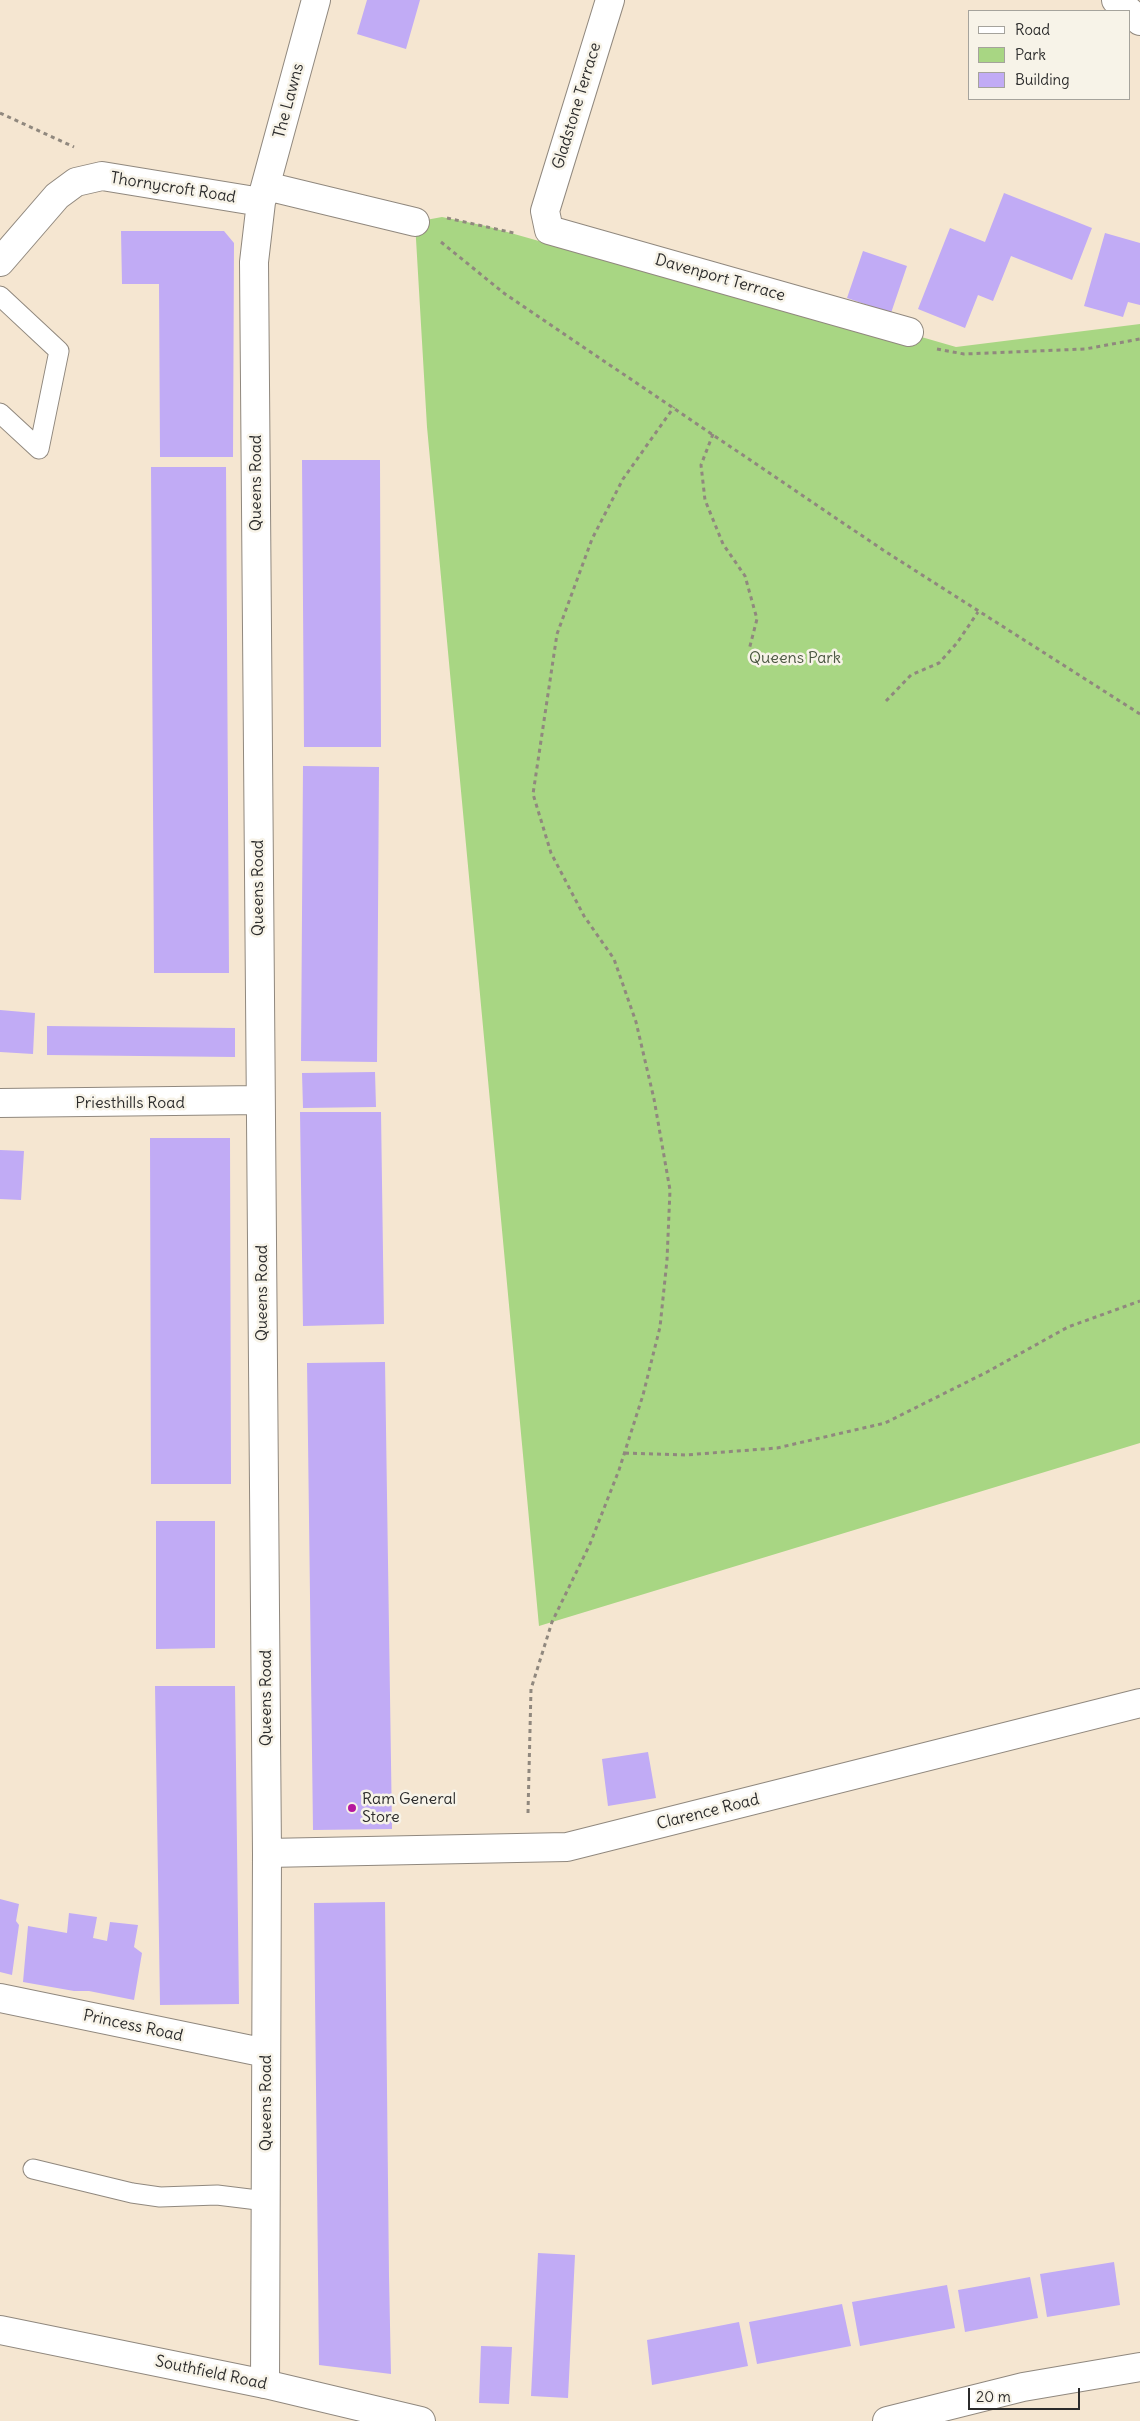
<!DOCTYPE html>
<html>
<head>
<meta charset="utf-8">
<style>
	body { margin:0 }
	#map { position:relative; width:1140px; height:2421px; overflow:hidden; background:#f5e6d1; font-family:Delius,sans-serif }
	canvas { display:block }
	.legend { position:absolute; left:968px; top:10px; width:162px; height:90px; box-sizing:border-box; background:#f7f3e8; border:1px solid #a5a39c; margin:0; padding:6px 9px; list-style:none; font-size:15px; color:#2b2b2b }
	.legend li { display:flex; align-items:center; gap:10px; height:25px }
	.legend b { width:25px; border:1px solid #a5a39c }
	.scale { position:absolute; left:968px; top:2388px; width:112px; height:22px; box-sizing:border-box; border:2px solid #2b2b2b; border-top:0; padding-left:6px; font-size:15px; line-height:18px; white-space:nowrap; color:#2b2b2b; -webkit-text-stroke:4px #f7f3e8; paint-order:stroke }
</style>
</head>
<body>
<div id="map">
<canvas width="1140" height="2421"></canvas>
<ul class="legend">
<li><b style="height:6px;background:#fff"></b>Road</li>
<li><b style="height:14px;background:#a8d683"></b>Park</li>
<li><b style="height:14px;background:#c1abf5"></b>Building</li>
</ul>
<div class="scale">20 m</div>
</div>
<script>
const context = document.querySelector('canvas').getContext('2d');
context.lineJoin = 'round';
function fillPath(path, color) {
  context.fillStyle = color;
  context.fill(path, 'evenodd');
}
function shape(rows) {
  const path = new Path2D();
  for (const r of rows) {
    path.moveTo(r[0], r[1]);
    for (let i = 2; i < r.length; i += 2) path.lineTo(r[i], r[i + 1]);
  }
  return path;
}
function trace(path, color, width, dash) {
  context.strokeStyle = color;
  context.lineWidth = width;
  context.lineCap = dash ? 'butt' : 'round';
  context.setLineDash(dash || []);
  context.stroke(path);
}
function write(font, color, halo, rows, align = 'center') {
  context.font = font + ' Delius,sans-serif';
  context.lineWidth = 5;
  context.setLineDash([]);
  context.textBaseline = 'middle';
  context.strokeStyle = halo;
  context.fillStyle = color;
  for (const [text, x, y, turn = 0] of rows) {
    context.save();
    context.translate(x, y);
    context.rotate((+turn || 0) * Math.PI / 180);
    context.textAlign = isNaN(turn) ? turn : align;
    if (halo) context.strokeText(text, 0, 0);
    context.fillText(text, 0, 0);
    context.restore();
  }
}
const green = shape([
	[442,217,486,226,560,247,745,286,956,347,1140,324,1140,1443,539,1626,427,427,415,222]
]);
const building = shape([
	[367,0,420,0,406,49,357,34],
	[1004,193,1092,228,1072,280,1011,256,993,301,978,295,965,328,918,309,950,228,985,242],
	[121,231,224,231,234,243,233,457,160,457,159,284,122,284],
	[1105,233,1140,243,1140,305,1128,302,1123,317,1084,306],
	[863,251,907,266,891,313,847,298],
	[302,460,380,460,381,747,304,747],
	[151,467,226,467,229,973,154,973],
	[303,766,379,767,377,1062,301,1061],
	[0,1010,35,1013,33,1054,0,1052],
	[47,1026,235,1028,235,1057,47,1055],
	[375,1072,376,1107,303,1108,302,1073],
	[300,1112,381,1112,384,1324,303,1326],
	[150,1138,230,1138,231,1484,151,1484],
	[0,1150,24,1151,21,1200,0,1199],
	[385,1362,392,1829,313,1830,307,1363],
	[156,1521,215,1521,215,1648,156,1649],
	[155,1686,235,1686,239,2004,160,2005],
	[648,1752,656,1798,608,1806,602,1759],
	[0,1899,19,1904,16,1921,19,1925,12,1975,0,1972],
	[385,1902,389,2276,391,2374,319,2365,314,1903],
	[69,1913,97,1917,93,1938,98,1939,107,1941,110,1922,138,1925,134,1947,142,1953,134,2000,89,1991,74,1991,23,1982,28,1926,67,1933],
	[538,2253,575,2255,568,2398,531,2396],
	[1114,2262,1120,2305,1047,2317,1040,2274],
	[1030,2277,1038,2318,965,2332,958,2290],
	[947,2285,955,2328,860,2346,852,2302],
	[842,2304,851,2346,757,2364,749,2322],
	[739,2322,748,2366,652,2385,647,2340],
	[481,2346,512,2347,509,2404,479,2403]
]);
const path = shape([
	[0,113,74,147],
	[447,218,514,233],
	[441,242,505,294,883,550,1140,714],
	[937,349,964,354,1085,349,1140,339],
	[713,434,701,465,705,500,723,544,745,576,757,619,749,650],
	[886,701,911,675,939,663,957,643,978,612],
	[625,1453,685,1455,777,1448,885,1423,987,1372,1068,1327,1140,1301],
	[528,1813,531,1689,552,1622,590,1544,619,1470,643,1395,660,1327,667,1260,670,1190,654,1099,636,1022,614,959,584,916,551,853,533,794,557,634,592,539,623,479,674,407]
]);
const lane = shape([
	[0,296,59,351,39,449,0,413],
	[33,2169,132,2193,160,2197,217,2195,266,2201]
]);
const street = shape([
	[610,0,545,211,549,230,909,332],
	[1116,0,1140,21],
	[266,186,415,222],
	[0,262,57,196,76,182,102,176,261,202],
	[0,1103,260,1100],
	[267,1853,567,1847,1140,1703],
	[0,1998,266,2053],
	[265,2384,267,1853,254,262,261,202,316,0]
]);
const secondary = shape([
	[0,2330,265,2384,421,2421],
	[887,2421,1023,2387,1140,2367]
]);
const markers = [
	[352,1808,5,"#b5179e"]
];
const streetNames = [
	["The Lawns",289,101,-75],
	["Gladstone Terrace",577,106,-73],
	["Thornycroft Road",173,188,9],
	["Davenport Terrace",720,278,16],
	["Queens Road",256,483,-90],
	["Queens Road",258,888,-90],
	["Priesthills Road",130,1103],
	["Queens Road",262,1293,-90],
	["Queens Road",266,1698,-90],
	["Clarence Road",708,1812,-14],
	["Princess Road",133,2026,12],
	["Queens Road",266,2103,-90],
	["Southfield Road",211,2373,12]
];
const parkNames = [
	["Queens Park",795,658]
];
const poiNames = [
	["Ram General",362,1799],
	["Store",362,1817]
];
fillPath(green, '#a8d683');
fillPath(building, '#c1abf5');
trace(lane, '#90887e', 21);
trace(street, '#90887e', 30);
trace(secondary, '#90887e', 30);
trace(path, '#90887e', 3, [4, 4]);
trace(lane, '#fff', 19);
trace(street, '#fff', 28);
trace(secondary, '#fff', 28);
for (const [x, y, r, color] of markers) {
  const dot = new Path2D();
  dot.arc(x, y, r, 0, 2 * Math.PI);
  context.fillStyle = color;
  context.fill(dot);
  trace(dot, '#f7f3e8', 2);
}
write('16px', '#2b2b2b', '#f7f3e8', streetNames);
write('16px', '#4a5641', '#f7f3e8', parkNames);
write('16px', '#2b2b2b', '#f7f3e8', poiNames, 'left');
</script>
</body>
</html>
